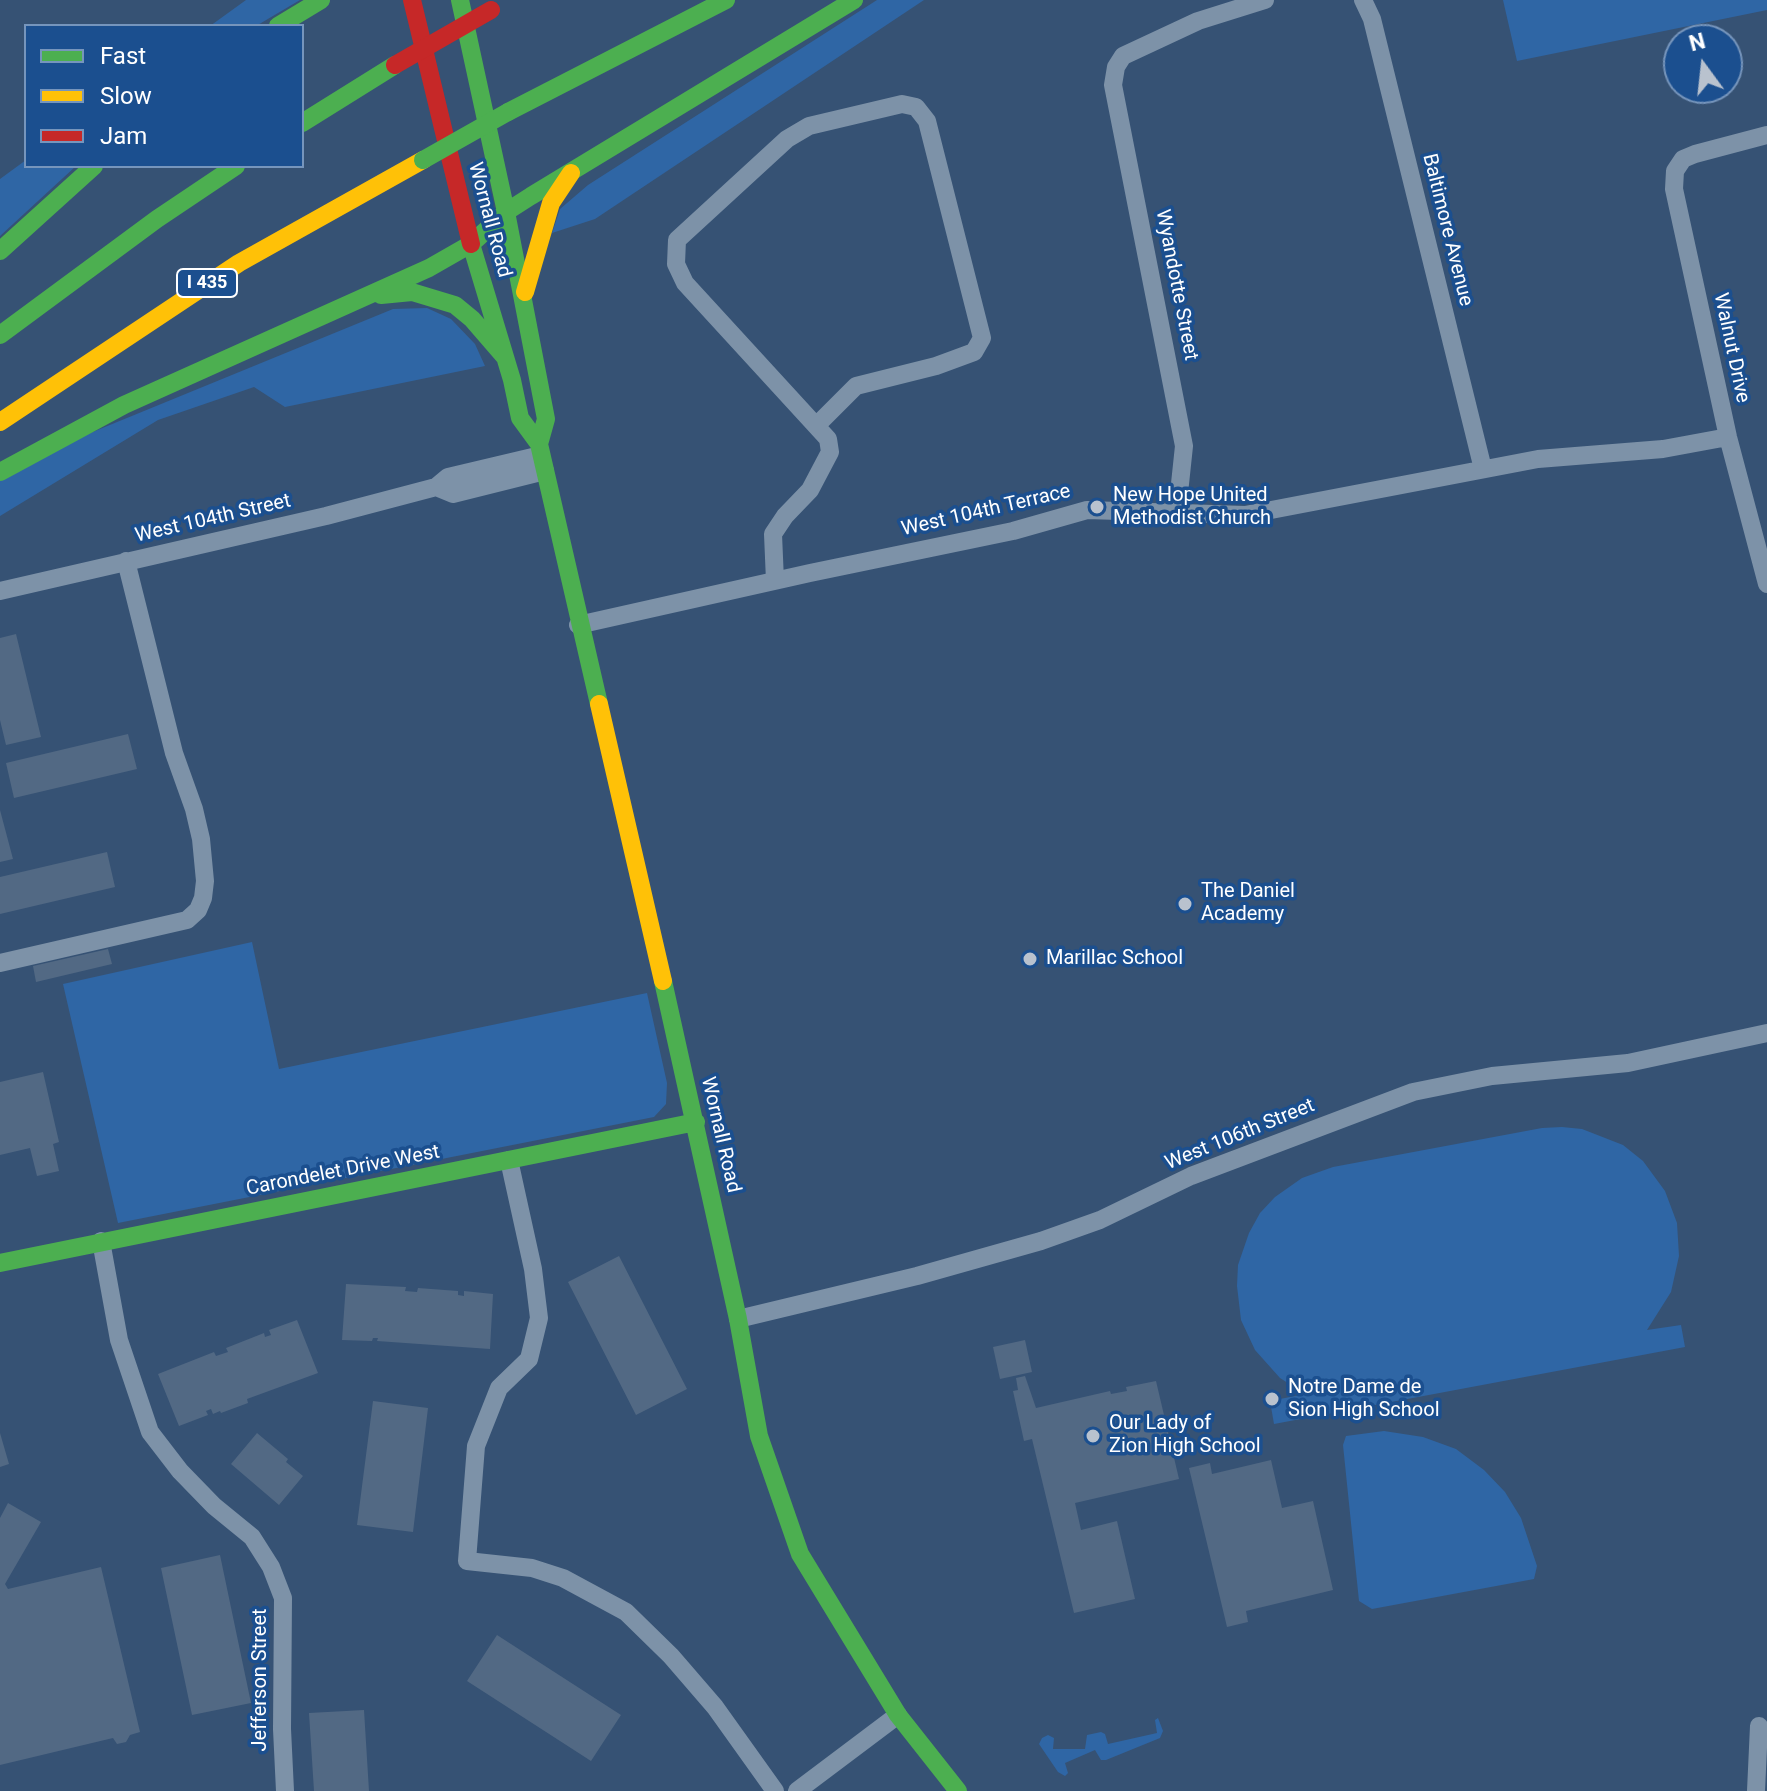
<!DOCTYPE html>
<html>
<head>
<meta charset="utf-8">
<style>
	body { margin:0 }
	#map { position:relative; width:1767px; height:1791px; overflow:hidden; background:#365274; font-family:Roboto,sans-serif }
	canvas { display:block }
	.legend { position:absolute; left:24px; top:24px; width:280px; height:144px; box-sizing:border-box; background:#1b4f8f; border:2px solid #7695bc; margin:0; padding:10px 14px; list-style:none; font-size:24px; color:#fff }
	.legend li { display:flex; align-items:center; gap:16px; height:40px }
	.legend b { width:40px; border:2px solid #7695bc }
	.north { position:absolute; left:1663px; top:24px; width:80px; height:80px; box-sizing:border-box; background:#1b4f8f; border:2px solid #7695bc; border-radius:50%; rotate:345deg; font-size:22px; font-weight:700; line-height:32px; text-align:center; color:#fff }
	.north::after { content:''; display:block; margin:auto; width:28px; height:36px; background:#b9c2ce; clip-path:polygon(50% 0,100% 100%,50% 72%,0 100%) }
</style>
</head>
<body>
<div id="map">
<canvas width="1767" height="1791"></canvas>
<ul class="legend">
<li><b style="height:10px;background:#4caf50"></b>Fast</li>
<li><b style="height:10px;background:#ffc107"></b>Slow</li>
<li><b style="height:10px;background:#c62828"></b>Jam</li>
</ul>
<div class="north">N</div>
</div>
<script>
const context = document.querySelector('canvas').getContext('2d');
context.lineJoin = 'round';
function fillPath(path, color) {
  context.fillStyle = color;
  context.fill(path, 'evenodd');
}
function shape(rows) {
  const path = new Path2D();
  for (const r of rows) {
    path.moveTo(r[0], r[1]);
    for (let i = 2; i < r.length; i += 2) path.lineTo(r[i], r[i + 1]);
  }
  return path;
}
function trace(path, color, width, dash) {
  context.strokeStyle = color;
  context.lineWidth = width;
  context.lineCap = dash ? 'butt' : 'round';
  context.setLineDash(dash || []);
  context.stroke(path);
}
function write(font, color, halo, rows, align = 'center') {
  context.font = font + ' Roboto,sans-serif';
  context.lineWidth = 7;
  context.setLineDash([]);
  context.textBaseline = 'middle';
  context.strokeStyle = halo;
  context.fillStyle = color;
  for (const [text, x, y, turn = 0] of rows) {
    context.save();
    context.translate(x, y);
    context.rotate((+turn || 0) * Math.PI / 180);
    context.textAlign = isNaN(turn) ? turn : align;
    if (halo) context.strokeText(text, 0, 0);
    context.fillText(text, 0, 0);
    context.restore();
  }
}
const green = shape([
	[246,0,300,0,256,26,210,26],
	[877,0,924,0,595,219,552,233,560,209,588,185],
	[1503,0,1767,0,1767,10,1517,61],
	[26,160,26,166,76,166,0,236,0,179],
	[427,308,451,319,475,344,485,366,285,407,254,387,158,420,0,516,0,475,61,445,393,309],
	[252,942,279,1069,647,993,667,1083,666,1104,654,1117,118,1223,63,984],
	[1562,1127,1582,1129,1623,1145,1643,1161,1665,1191,1677,1223,1679,1256,1671,1292,1647,1330,1681,1325,1685,1347,1274,1424,1270,1401,1305,1394,1280,1378,1255,1350,1241,1320,1237,1286,1238,1265,1249,1233,1260,1213,1275,1197,1302,1178,1333,1167,1542,1128],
	[1384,1431,1423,1437,1456,1449,1484,1470,1505,1492,1521,1518,1537,1566,1534,1579,1372,1609,1359,1601,1343,1445,1346,1436],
	[1158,1718,1163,1731,1160,1738,1106,1760,1101,1760,1095,1750,1065,1763,1068,1773,1065,1776,1058,1772,1039,1744,1042,1738,1048,1735,1054,1738,1053,1749,1085,1749,1087,1735,1101,1732,1105,1734,1108,1744,1157,1733,1155,1720]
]);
const building = shape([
	[16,634,41,737,6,745,0,720,0,638],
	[128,734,137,769,14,798,6,763],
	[0,810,13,859,0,862],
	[107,852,115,887,0,914,0,877],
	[108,949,112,964,36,982,33,966],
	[43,1072,59,1142,53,1144,59,1171,37,1176,30,1148,0,1155,0,1082],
	[619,1256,687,1389,636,1415,568,1282],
	[346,1284,406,1287,405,1291,417,1292,418,1288,458,1291,458,1295,464,1296,464,1291,493,1294,490,1349,377,1341,378,1338,373,1338,372,1341,342,1340],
	[297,1320,318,1373,247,1399,248,1403,221,1413,220,1411,213,1414,211,1409,206,1411,208,1415,179,1426,158,1374,214,1352,216,1356,228,1352,226,1348,264,1333,265,1337,271,1335,269,1330],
	[1025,1340,1032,1372,1000,1379,993,1347],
	[1025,1376,1036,1408,1110,1391,1111,1394,1127,1391,1126,1387,1156,1381,1179,1479,1075,1503,1081,1530,1117,1521,1135,1599,1074,1613,1032,1439,1024,1441,1013,1391,1018,1390,1016,1378],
	[373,1401,428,1408,413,1532,357,1525],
	[0,1433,9,1464,0,1467],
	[257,1433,288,1459,286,1462,303,1476,279,1505,231,1464],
	[1271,1460,1282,1508,1313,1501,1333,1590,1246,1611,1248,1622,1227,1627,1189,1468,1210,1463,1212,1474],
	[8,1503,41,1522,5,1584,8,1589,101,1567,140,1732,130,1735,126,1742,117,1744,113,1738,0,1765,0,1518],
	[220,1555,251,1703,192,1715,161,1568],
	[497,1635,621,1715,591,1761,467,1681],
	[364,1710,369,1791,314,1791,309,1713]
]);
const street = shape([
	[1363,0,1372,19,1483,469],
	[1767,135,1695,154,1683,159,1675,171,1674,189,1728,437,1767,584],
	[436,487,453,494,545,471],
	[1177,512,1184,446,1113,85,1116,67,1123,56,1198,21,1265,0],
	[775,581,773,534,785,516,810,490,830,452,828,439,685,283,676,264,677,240,787,139,809,126,902,104,916,107,927,121,982,338,974,352,936,366,856,386,816,426],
	[0,591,326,516,436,487,448,477,541,455],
	[578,625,810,573,1013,531,1087,510,1245,515,1538,459,1663,449,1728,437],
	[0,963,187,920,198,910,203,898,205,881,201,839,194,809,174,753,126,561],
	[509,1160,533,1269,539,1318,529,1359,499,1388,476,1446,467,1561,532,1568,563,1578,626,1612,671,1656,715,1707,775,1791],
	[101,1241,119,1340,150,1432,180,1471,214,1506,252,1537,271,1567,283,1598,282,1729,285,1791],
	[738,1319,917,1276,1041,1241,1100,1220,1191,1176,1413,1092,1492,1076,1628,1063,1767,1033],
	[797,1791,898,1715],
	[1756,1791,1759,1726]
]);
const fast = shape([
	[460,0,506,212],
	[278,26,321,0],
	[508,112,726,0],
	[302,123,395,65],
	[506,212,546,419,539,444],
	[471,244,512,380,520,418,539,444,599,704],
	[0,251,94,166],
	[381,295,412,292,455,305,472,319,504,356],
	[0,335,157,219,236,166],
	[0,472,124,405,429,268,471,244,506,212,531,196,854,0],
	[663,981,738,1319,759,1436,800,1554,898,1715,958,1791],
	[0,1263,696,1122]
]);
const slow = shape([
	[525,292,551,203,571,173],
	[0,422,239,263,423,160],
	[599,704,663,981]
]);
const jam = shape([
	[412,0,471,244]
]);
const fastBridge = shape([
	[423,160,508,112]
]);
const jamBridge = shape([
	[395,65,491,10]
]);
const markers = [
	[1097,507,8,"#b9c2ce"],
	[1185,904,8,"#b9c2ce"],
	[1030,959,8,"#b9c2ce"],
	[1272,1399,8,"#b9c2ce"],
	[1093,1436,8,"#b9c2ce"]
];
const shields = [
	[207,283,60]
];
const shieldNames = [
	["I 435",207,283]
];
const streetNames = [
	["Wornall Road",489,220,75],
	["Baltimore Avenue",1447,230,76],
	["Wyandotte Street",1176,285,79],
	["Walnut Drive",1731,348,78],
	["West 104th Terrace",986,511,-13],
	["West 104th Street",213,519,-13],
	["Wornall Road",720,1135,77],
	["West 106th Street",1240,1135,-22],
	["Carondelet Drive West",343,1171,-11],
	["Jefferson Street",261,1680,-90]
];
const poiNames = [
	["New Hope United",1113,496],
	["Methodist Church",1113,519],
	["The Daniel",1201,892],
	["Academy",1201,915],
	["Marillac School",1046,959],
	["Notre Dame de",1288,1388],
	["Sion High School",1288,1411],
	["Our Lady of",1109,1424],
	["Zion High School",1109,1447]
];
fillPath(green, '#2f66a5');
fillPath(building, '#526984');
trace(street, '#7d92a8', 18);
trace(fast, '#4caf50', 18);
trace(slow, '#ffc107', 18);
trace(jam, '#c62828', 18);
trace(fastBridge, '#4caf50', 18);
trace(jamBridge, '#c62828', 18);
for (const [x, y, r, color] of markers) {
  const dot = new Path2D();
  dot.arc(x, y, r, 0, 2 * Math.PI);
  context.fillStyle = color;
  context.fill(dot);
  trace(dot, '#1b4f8f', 3);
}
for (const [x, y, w] of shields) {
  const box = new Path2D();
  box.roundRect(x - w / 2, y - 14, w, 28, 6);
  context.fillStyle = '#1b4f8f';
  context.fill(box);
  trace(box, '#fff', 2);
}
write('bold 18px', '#fff', null, shieldNames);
write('20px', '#fff', '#1b4f8f', streetNames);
write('20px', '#fff', '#1b4f8f', poiNames, 'left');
</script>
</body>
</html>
